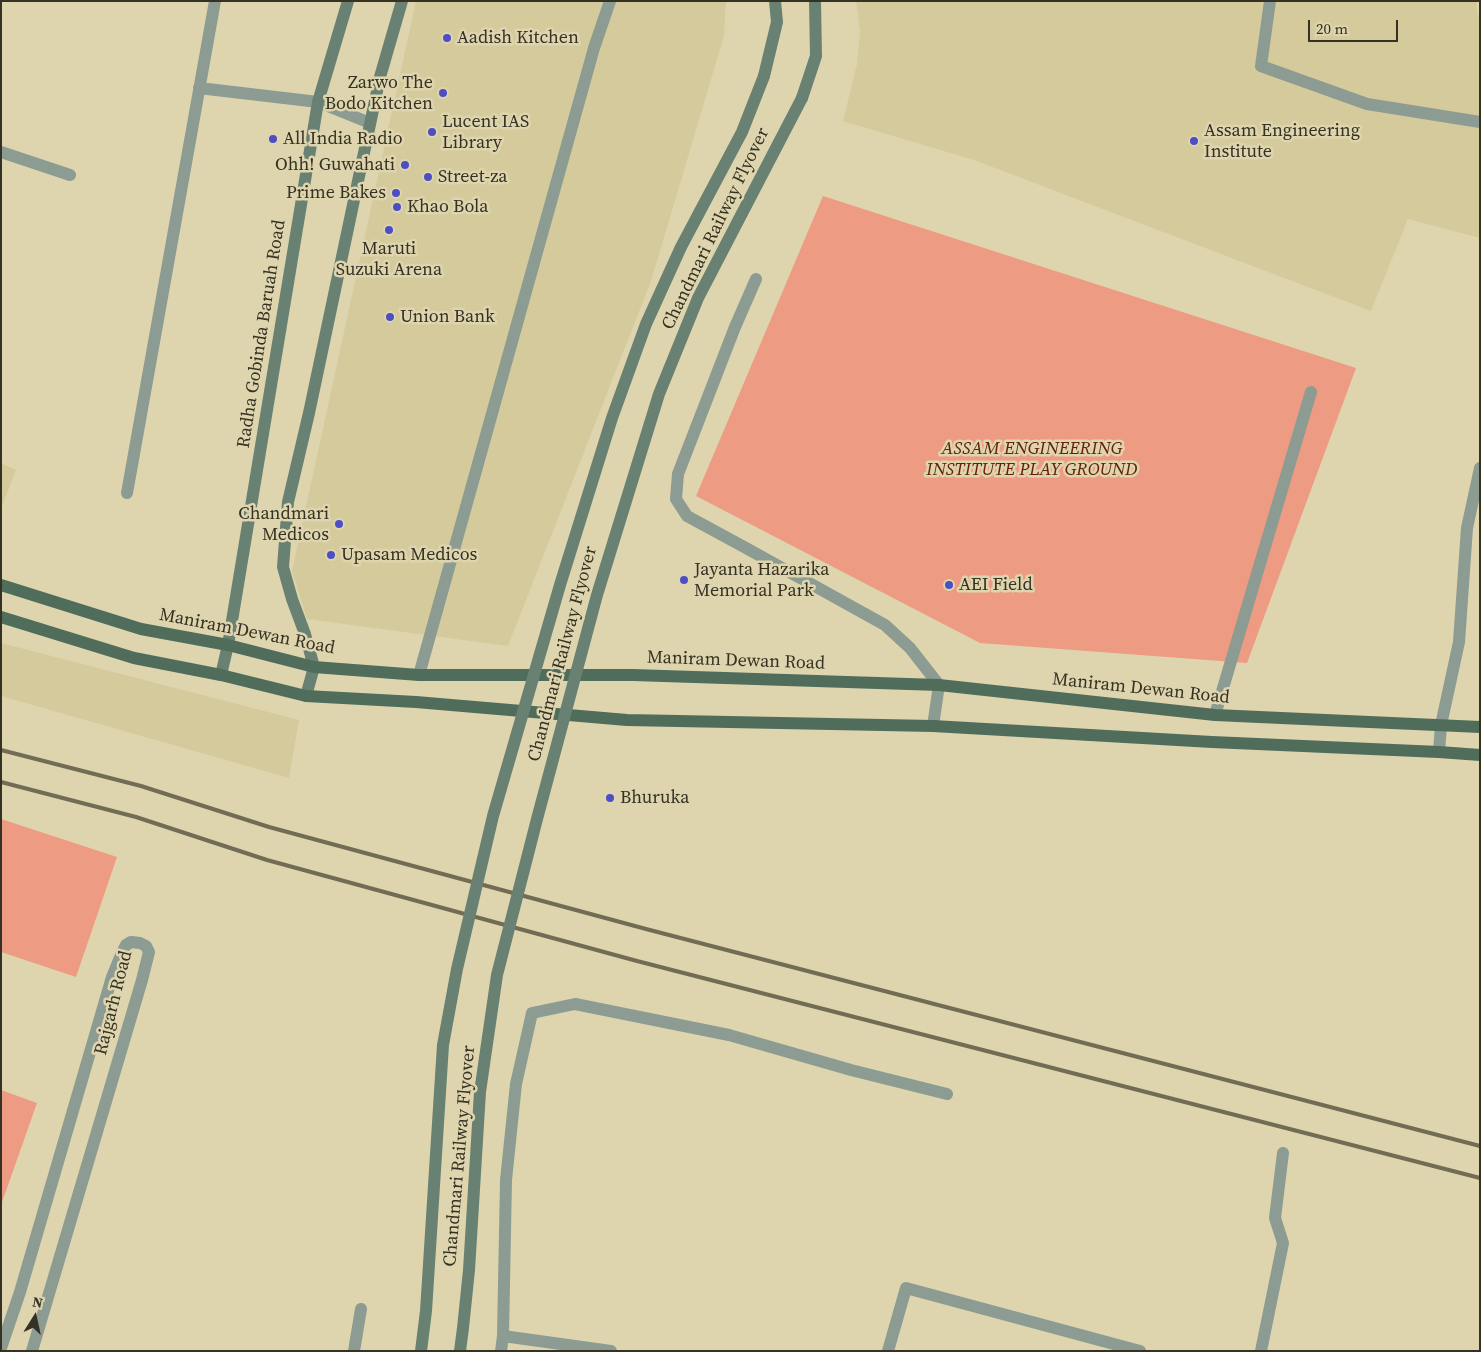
<!DOCTYPE html>
<html>
<head>
<meta charset="utf-8">
<style>
	body { margin:0 }
	#map { position:relative; width:1481px; height:1352px; overflow:hidden; background:#ded5af; font-family:"Source Serif 4",serif }
	canvas { display:block }
	.frame { position:absolute; inset:0; border:2px solid #363223; pointer-events:none }
	.north { position:absolute; left:10px; top:1292px; width:50px; height:50px; -webkit-text-stroke:4px #ded5af; paint-order:stroke; rotate:10deg; font-size:14px; font-weight:700; line-height:20px; text-align:center; color:#363223 }
	.north::after { content:''; display:block; margin:auto; width:18px; height:22px; background:#363223; clip-path:polygon(50% 0,100% 100%,50% 72%,0 100%) }
	.scale { position:absolute; left:1308px; top:20px; width:90px; height:22px; box-sizing:border-box; border:2px solid #363223; border-top:0; padding-left:6px; font-size:15px; line-height:18px; white-space:nowrap; color:#363223; -webkit-text-stroke:4px #ded5af; paint-order:stroke }
</style>
</head>
<body>
<div id="map">
<canvas width="1481" height="1352"></canvas>
<div class="frame"></div>
<div class="north">N</div>
<div class="scale">20 m</div>
</div>
<script>
const context = document.querySelector('canvas').getContext('2d');
context.lineJoin = 'round';
function fillPath(path, color) {
  context.fillStyle = color;
  context.fill(path, 'evenodd');
}
function shape(rows) {
  const path = new Path2D();
  for (const r of rows) {
    path.moveTo(r[0], r[1]);
    for (let i = 2; i < r.length; i += 2) path.lineTo(r[i], r[i + 1]);
  }
  return path;
}
function trace(path, color, width, dash) {
  context.strokeStyle = color;
  context.lineWidth = width;
  context.lineCap = dash ? 'butt' : 'round';
  context.setLineDash(dash || []);
  context.stroke(path);
}
function write(font, color, halo, rows, align = 'center') {
  context.font = font + ' "Source Serif 4",serif';
  context.lineWidth = 5;
  context.setLineDash([]);
  context.textBaseline = 'middle';
  context.strokeStyle = halo;
  context.fillStyle = color;
  for (const [text, x, y, turn = 0] of rows) {
    context.save();
    context.translate(x, y);
    context.rotate((+turn || 0) * Math.PI / 180);
    context.textAlign = isNaN(turn) ? turn : align;
    if (halo) context.strokeText(text, 0, 0);
    context.fillText(text, 0, 0);
    context.restore();
  }
}
const built = shape([
	[416,1,726,1,724,36,651,281,508,646,307,619,292,571],
	[856,1,1476,1,1480,26,1480,238,1408,219,1371,311,974,160,843,121,857,64,860,31],
	[1,463,16,470,1,509],
	[1,643,299,720,289,778,1,696]
]);
const green = shape([
	[823,196,1356,368,1247,663,980,643,696,496],
	[1,819,117,857,76,977,1,952],
	[1,1090,37,1103,1,1205]
]);
const lane = shape([
	[354,1351,361,1309]
]);
const street = shape([
	[1270,1,1261,66,1367,104,1480,122],
	[199,88,318,102,370,123],
	[1,152,70,175],
	[756,279,735,327,678,474,676,499,687,516,746,548,885,625,910,648,939,685,933,726],
	[127,493,215,1],
	[419,675,594,48,610,1],
	[1215,715,1311,392],
	[1439,752,1441,725,1459,642,1467,528,1480,468],
	[503,1336,611,1351],
	[1,1348,20,1292,112,977,121,955,126,945,131,942,140,943,146,946,149,952,142,980,32,1351],
	[501,1351,503,1336,506,1180,516,1084,532,1013,575,1004,729,1035,851,1070,947,1094],
	[888,1351,906,1288,1140,1351],
	[1261,1351,1283,1243,1275,1218,1283,1153]
]);
const secondary = shape([
	[764,76,777,22,775,1],
	[802,98,816,56,815,1],
	[221,675,228,645,318,102,348,1],
	[306,696,314,667,305,634,292,599,283,567,288,502,309,413,380,77,402,1]
]);
const primary = shape([
	[1,585,141,629,228,645,314,667,419,675,633,675,939,685,1215,715,1480,727],
	[1,617,134,658,221,675,306,696,416,702,627,720,933,726,1212,742,1439,752,1480,755]
]);
const rail = shape([
	[1,750,141,786,269,827,646,929,1480,1146],
	[1,782,136,817,267,860,637,961,1480,1178]
]);
const secondaryBridge = shape([
	[421,1351,426,1311,443,1045,457,969,493,816,560,585,612,418,646,324,681,247,742,132,764,76],
	[460,1351,463,1328,469,1270,480,1092,497,975,537,819,597,595,659,394,698,298,802,98]
]);
const markers = [
	[447,38,5,"#4d4ec4"],
	[443,93,5,"#4d4ec4"],
	[432,132,5,"#4d4ec4"],
	[273,139,5,"#4d4ec4"],
	[1194,141,5,"#4d4ec4"],
	[405,165,5,"#4d4ec4"],
	[428,177,5,"#4d4ec4"],
	[396,193,5,"#4d4ec4"],
	[397,207,5,"#4d4ec4"],
	[389,230,5,"#4d4ec4"],
	[390,317,5,"#4d4ec4"],
	[339,524,5,"#4d4ec4"],
	[331,555,5,"#4d4ec4"],
	[684,580,5,"#4d4ec4"],
	[949,585,5,"#4d4ec4"],
	[610,798,5,"#4d4ec4"]
];
const poiNames = [
	["Aadish Kitchen",457,38],
	["Zarwo The",433,83,"right"],
	["Bodo Kitchen",433,104,"right"],
	["Lucent IAS",442,122],
	["Library",442,143],
	["Assam Engineering",1204,131],
	["Institute",1204,152],
	["All India Radio",283,139],
	["Ohh! Guwahati",395,165,"right"],
	["Street-za",438,177],
	["Prime Bakes",386,193,"right"],
	["Khao Bola",407,207],
	["Maruti",389,249,"center"],
	["Suzuki Arena",389,270,"center"],
	["Union Bank",400,317],
	["Chandmari",329,514,"right"],
	["Medicos",329,535,"right"],
	["Upasam Medicos",341,555],
	["Jayanta Hazarika",694,570],
	["Memorial Park",694,591],
	["AEI Field",959,585],
	["Bhuruka",620,798]
];
const streetNames = [
	["Chandmari Railway Flyover",716,229,-64],
	["Radha Gobinda Baruah Road",262,334,-81],
	["Maniram Dewan Road",247,632,11],
	["Chandmari Railway Flyover",563,654,-75],
	["Maniram Dewan Road",736,661,2],
	["Maniram Dewan Road",1141,689,6],
	["Rajgarh Road",114,1003,-76],
	["Chandmari Railway Flyover",460,1156,-85]
];
const parkNames = [
	["ASSAM ENGINEERING",1032,449],
	["INSTITUTE PLAY GROUND",1032,470]
];
fillPath(built, '#d4ca9c');
fillPath(green, '#ee9b83');
trace(lane, '#8c9c92', 12);
trace(street, '#8c9c92', 12);
trace(secondary, '#698172', 12);
trace(primary, '#506d5b', 12);
trace(rail, '#726c55', 4);
trace(secondaryBridge, '#698172', 12);
for (const [x, y, r, color] of markers) {
  const dot = new Path2D();
  dot.arc(x, y, r, 0, 2 * Math.PI);
  context.fillStyle = color;
  context.fill(dot);
  trace(dot, '#ded5af', 2);
}
write('18px', '#363223', '#ded5af', poiNames, 'left');
write('18px', '#363223', '#ded5af', streetNames);
write('italic 18px', '#661f08', '#ded5af', parkNames);
</script>
</body>
</html>
